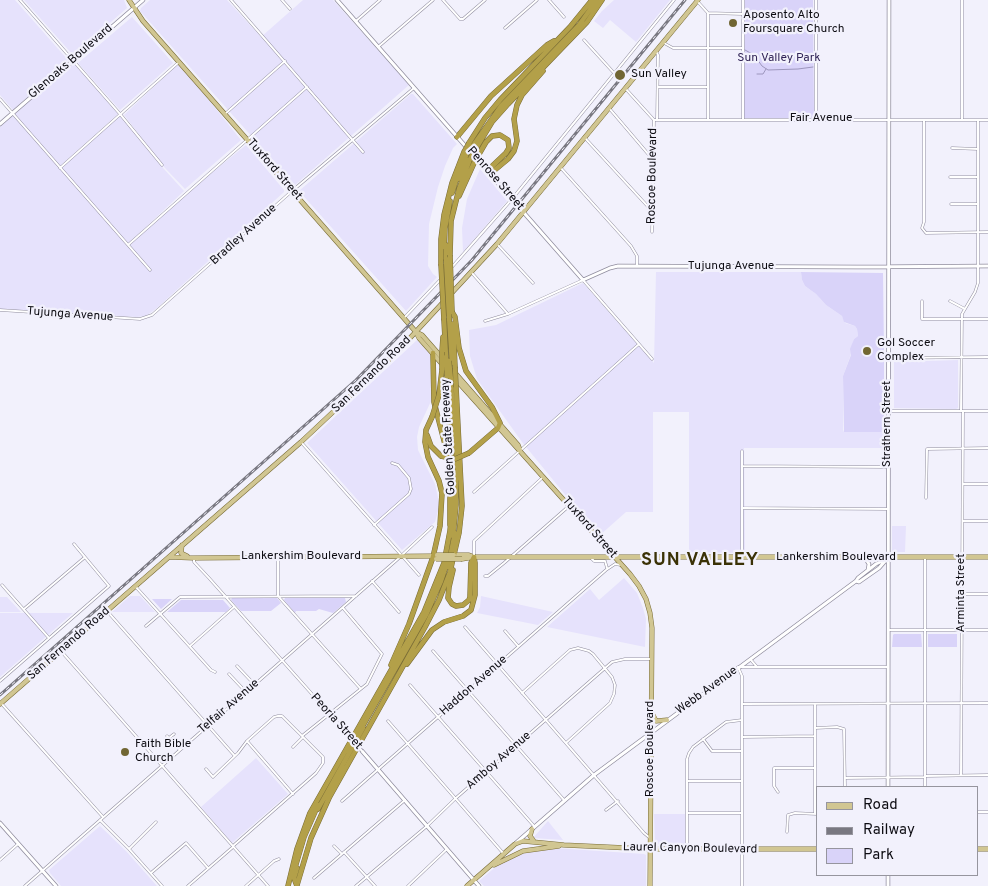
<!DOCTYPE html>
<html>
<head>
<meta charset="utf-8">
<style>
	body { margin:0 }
	#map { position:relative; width:988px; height:886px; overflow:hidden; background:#f2f1fc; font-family:Overpass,sans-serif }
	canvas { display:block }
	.legend { position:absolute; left:816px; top:786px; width:162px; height:90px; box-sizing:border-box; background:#f2f1fc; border:1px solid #96959e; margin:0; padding:6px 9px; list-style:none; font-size:15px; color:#0d0c12 }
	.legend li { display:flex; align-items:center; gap:10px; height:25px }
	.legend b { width:25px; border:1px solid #96959e }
</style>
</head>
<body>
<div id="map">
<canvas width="988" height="886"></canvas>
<ul class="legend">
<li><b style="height:6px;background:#d1c692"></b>Road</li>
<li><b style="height:6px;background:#797881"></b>Railway</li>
<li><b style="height:14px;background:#d9d3f9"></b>Park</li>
</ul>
</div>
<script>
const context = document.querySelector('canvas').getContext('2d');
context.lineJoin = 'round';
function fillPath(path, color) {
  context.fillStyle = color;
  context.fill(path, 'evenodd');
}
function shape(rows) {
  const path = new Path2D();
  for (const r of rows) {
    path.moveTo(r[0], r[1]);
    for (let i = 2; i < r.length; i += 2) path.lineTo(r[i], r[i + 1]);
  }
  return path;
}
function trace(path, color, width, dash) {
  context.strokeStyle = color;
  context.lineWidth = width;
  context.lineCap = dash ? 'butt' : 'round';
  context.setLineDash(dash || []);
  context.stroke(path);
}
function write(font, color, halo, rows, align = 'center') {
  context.font = font + ' Overpass,sans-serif';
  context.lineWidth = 4.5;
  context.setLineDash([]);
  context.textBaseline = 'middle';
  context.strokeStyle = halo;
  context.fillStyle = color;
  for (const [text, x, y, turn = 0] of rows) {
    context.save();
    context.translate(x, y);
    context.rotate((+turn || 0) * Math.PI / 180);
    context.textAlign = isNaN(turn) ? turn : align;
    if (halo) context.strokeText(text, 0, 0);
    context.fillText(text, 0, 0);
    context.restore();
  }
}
const built = shape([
	[0,0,15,0,68,60,13,110,0,95],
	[24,0,124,0,127,8,73,55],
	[150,0,227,0,261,37,303,0,333,0,409,85,295,185,140,11,141,8],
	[614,0,670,0,636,42,610,20,603,28,594,21,602,11],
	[132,17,173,63,120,110,78,63],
	[74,63,118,114,60,166,14,114],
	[179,63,241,140,185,189,165,168,124,115],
	[411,94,413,94,457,144,453,148,445,166,438,187,429,224,428,266,433,274,437,277,406,311,299,191],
	[13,115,128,245,60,168,120,116,164,169,184,191,129,243,188,192,246,145,284,190,284,192,157,308,146,316,136,317,0,309,0,127],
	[480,169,507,201,463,252,462,228,467,199],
	[656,272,801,272,802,280,805,286,816,294,826,305,842,316,845,323,855,326,857,329,858,336,854,339,851,349,851,354,843,376,843,430,844,432,884,432,884,448,744,448,745,553,689,552,689,412,653,412,653,512,626,512,599,536,522,442,477,379,470,356,469,330,496,325,583,283,654,363],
	[417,340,430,354,432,399,419,427,417,437,418,450,435,484,439,502,438,511,435,522,402,550,307,443],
	[958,360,958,408,956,409,894,408,894,362],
	[892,526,906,526,905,552,892,552],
	[624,578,637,593,643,608,646,619,645,647,547,627,590,589,599,600],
	[130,596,140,596,155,612,112,612],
	[481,596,553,612,538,625,477,613,480,607],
	[0,597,7,597,21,612,0,612],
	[0,613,73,613,0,677],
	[256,758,288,794,232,843,201,807],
	[654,814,685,814,685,845,655,844],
	[548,821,563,840,533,838],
	[100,826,126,851,157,886,61,886,50,873,49,870],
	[554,848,644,854,646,855,646,886,484,886,479,881,499,864,516,856,533,851]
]);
const green = shape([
	[745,0,813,0,814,118,744,118],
	[801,272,883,273,884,353,882,357,884,361,884,432,844,432,843,376,851,355,850,349,854,339,858,336,857,329,855,326,844,322,842,316,826,305,816,294,805,286,802,280],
	[232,598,277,598,281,603,271,611,241,611,231,600],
	[285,598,345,598,346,602,333,613,319,609,316,611,296,611,295,613,284,600],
	[152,599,172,599,161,609],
	[181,600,223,600,230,608,226,612,167,612],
	[894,634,921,634,922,647,892,647,893,635],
	[928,634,957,634,957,647,928,647]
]);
const stream = shape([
	[745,50,754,55,762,66,768,70,798,69,813,67],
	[757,74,763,74,766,69]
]);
const street = shape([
	[20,0,120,114,162,165],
	[231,0,363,152],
	[282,0,290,9],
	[443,0,460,19,463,19,485,0],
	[549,0,564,17],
	[743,0,743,120],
	[962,0,962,120],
	[698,2,708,13,743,14],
	[356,21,380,0],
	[505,28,537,0],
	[584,40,614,73],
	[664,43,673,48,743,48],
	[378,47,433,0],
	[656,51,658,55,657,120],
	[658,87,708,87],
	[625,88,654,120],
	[0,99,150,270],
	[609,108,649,155,654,157],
	[225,114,285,61],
	[816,119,816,0],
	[654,120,988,120],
	[708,120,708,13],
	[924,121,924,222,922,228,926,233,988,232],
	[585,138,652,211],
	[952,148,978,149],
	[560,167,631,246,637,256,637,266],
	[60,168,179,62],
	[950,177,978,177],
	[951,204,978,204],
	[652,232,654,120],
	[497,244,533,283],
	[128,245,307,87],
	[452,267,512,199,674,0],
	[472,273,508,314],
	[922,301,922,319,988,319],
	[950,301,965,309],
	[0,310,140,319,152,315,292,191,414,88],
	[404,318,440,280],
	[485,321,508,314,583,280,652,359],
	[888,358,988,357],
	[888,411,988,411],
	[961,411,962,314,975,292,978,283,978,120],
	[301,442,419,575],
	[742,451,742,556],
	[742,466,888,467],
	[963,484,988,484],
	[474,492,639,344],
	[926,498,927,449,988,448],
	[743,508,888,509],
	[963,521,988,521],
	[374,525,409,494,411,489,409,478,398,465,392,463],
	[402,555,432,527],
	[474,556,474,541,542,478],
	[278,557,278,596,360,688],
	[194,558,194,562,209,578,343,729],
	[591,558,594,561,605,561,607,568],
	[485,576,488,576,504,563,569,506],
	[372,581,399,612],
	[2,585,49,638],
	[135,586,211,670,215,672],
	[961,594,988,594],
	[24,609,84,558],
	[107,611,234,755],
	[146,626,180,597,356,596],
	[465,627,644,833,650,838],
	[889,630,988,630],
	[505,631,518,646],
	[190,646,234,607],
	[61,651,268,886],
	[433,651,564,800],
	[751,660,757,667],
	[237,666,254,684],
	[229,674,246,692],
	[0,681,109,586,74,544],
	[410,685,534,826],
	[522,693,570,650,578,648,589,651,593,654,612,677,615,685,614,694,610,703,567,742],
	[1,703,103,817],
	[743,704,988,703],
	[388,721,503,853],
	[815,728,837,727,844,729,845,787],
	[167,736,180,750],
	[302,736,367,684,382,654,343,608],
	[743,737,815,736],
	[169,738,174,734],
	[703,739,712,751,742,751],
	[247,741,293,794],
	[293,747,303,737],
	[206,769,213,777,238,753,247,741,274,717,278,716,282,716,323,757,323,763,316,773,233,846],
	[961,775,963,411],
	[926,776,988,775],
	[845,778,925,777],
	[687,781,742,781],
	[925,787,925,558],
	[778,792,774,786,774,768,815,768],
	[342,801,606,570,615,564,621,565],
	[606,810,618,801],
	[977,812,988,812],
	[688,813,742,813],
	[815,813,815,704],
	[100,820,129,849,162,886],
	[787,832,788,815,795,813,817,814],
	[334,846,341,853],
	[129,849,156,822],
	[687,849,687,759,689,753,693,747,726,722,742,720],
	[344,852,375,886],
	[0,860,18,844],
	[151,873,186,843,208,868],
	[314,878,405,800],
	[25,886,399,558],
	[188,886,233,847],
	[246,886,274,861,279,859],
	[356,886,427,826,456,798,612,662,625,659,651,659],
	[408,886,447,849],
	[742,886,742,676,738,667,888,667]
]);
const secondary = shape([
	[337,0,583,280,610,268,618,266,857,267,988,266],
	[0,124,143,0],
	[865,558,869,564,868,570],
	[856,581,859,582,879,568,886,560],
	[362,751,479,886],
	[888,787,889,0],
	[0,823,56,886],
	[516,843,594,775,856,581,858,578,876,564,889,558],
	[888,886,888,875]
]);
const primary = shape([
	[129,0,143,21,416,332,419,338,442,364],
	[416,332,422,335,443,359],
	[449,366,518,445,520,450],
	[450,373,630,574,639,586,646,599,650,613,652,628,650,886],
	[182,545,181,553,187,556],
	[454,555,469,555,474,557],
	[169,557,194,558,434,556],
	[462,559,474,557,988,557],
	[0,704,301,442,398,351,497,244,698,0],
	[652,713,656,721,667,720],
	[532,829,530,836,533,840],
	[977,849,988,849],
	[494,865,523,851,559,846],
	[467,886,515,844,523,841,564,845,650,849,817,849]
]);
const highway = shape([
	[457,137,491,96,547,45,554,41],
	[469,143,485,118,500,100,570,27,592,0],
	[472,147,501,106,579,25,597,0],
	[475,150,492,122,508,104,587,22,602,0],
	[479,154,486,142,492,136,500,135,508,140,509,148,506,153,487,171],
	[490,174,508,159,514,151,517,141,514,119,517,105,522,95,543,71],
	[458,179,467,156],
	[452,193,457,177],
	[459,196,474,163],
	[446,245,446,259],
	[444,247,445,228,450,201],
	[450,255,451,221,459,189,470,159],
	[441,264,441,239,444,215,452,183,464,152],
	[452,312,455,317,459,348,466,371,492,407,500,423,498,428,469,453],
	[449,316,452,363],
	[444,320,446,357],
	[453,324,455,367],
	[442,352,443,337],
	[433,353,434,402,447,452,450,485],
	[451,380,453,416],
	[439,395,442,370],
	[454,413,458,478],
	[427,435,431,446,441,456],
	[450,525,450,498],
	[453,536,456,505,456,474],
	[448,567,455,533],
	[453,570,449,587,448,598,452,604,456,606,463,605,469,600,470,597,471,563,474,557],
	[407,664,432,630,444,622,463,616,471,610,475,595,475,563,474,557],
	[391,665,409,624,433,557,440,526,442,493,439,481,428,457,425,442,426,430,432,417],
	[361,729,426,615,441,581,447,563],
	[318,809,363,728],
	[297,868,294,878,297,886],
	[294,871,304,837,318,805],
	[297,885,311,838,329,798,425,627,439,600,450,572,459,533,462,506,456,387],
	[288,886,297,849,310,813,424,612,444,563,450,531,453,498,447,376]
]);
const rail = shape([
	[0,695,356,380,472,260,685,0]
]);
const streetBridge = shape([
	[343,730,362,751]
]);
const primaryBridge = shape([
	[437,555,454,555],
	[436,559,462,559]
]);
const highwayBridge = shape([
	[464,152,469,143],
	[466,155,471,146],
	[470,159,475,150],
	[474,163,479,154],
	[450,255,452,312],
	[446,259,449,316],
	[441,264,444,320],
	[446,357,447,376],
	[449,361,451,380],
	[455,367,456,387],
	[442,370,442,352],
	[432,417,439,395],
	[441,456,455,459,469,453]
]);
const markers = [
	[733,23,5,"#716633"],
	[620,75,6,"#716633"],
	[867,351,5,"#716633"],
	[125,752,5,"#716633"]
];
const poiNames = [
	["Aposento Alto",743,16],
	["Foursquare Church",743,30],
	["Sun Valley",631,75],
	["Gol Soccer",877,344],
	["Complex",877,358],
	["Faith Bible",135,745],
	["Church",135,759]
];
const parkNames = [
	["Sun Valley Park",779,59]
];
const streetNames = [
	["Glenoaks Boulevard",71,62,-41],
	["Fair Avenue",821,119],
	["Tuxford Street",274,170,49],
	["Roscoe Boulevard",653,176,-89],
	["Penrose Street",495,179,49],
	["Bradley Avenue",244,235,-42],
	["Tujunga Avenue",731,267],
	["Tujunga Avenue",70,315,4],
	["San Fernando Road",372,375,-44],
	["Strathern Street",888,424,-90],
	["Golden State Freeway",449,437,-93],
	["Tuxford Street",589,528,49],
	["Lankershim Boulevard",301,557],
	["Lankershim Boulevard",836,558],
	["Arminta Street",962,593,-90],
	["San Fernando Road",69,644,-41],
	["Haddon Avenue",474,686,-41],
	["Webb Avenue",707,691,-36],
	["Telfair Avenue",229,707,-41],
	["Peoria Street",336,722,48],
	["Roscoe Boulevard",651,749,-90],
	["Amboy Avenue",499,761,-41],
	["Laurel Canyon Boulevard",690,849,1]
];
const districtNames = [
	["SUN VALLEY",700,561]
];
fillPath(built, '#e6e2fc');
fillPath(green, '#d9d3f9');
trace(stream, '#9d96bd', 1);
trace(street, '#908d9e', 3);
trace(secondary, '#908d9e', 4.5);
trace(primary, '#796c36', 5);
trace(highway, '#796c36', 5.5);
trace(street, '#fff', 2);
trace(secondary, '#fff', 3);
trace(primary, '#d1c692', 4);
trace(highway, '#b3a049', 4.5);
trace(rail, '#797881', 3);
trace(rail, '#f2f1fc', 1, [4]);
trace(streetBridge, '#908d9e', 3, []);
trace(primaryBridge, '#796c36', 5, []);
trace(highwayBridge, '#796c36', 5.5, []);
trace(streetBridge, '#fff', 2);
trace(primaryBridge, '#d1c692', 4);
trace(highwayBridge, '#b3a049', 4.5);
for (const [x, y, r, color] of markers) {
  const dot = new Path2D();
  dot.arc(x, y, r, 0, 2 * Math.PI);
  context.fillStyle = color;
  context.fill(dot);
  trace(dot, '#f2f1fc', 2);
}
write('12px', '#0d0c12', '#f2f1fc', poiNames, 'left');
write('12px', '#312456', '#f2f1fc', parkNames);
write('12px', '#0d0c12', '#f2f1fc', streetNames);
context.letterSpacing = '1px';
write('bold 18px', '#3b3206', '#f2f1fc', districtNames);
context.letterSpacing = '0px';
</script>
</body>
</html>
